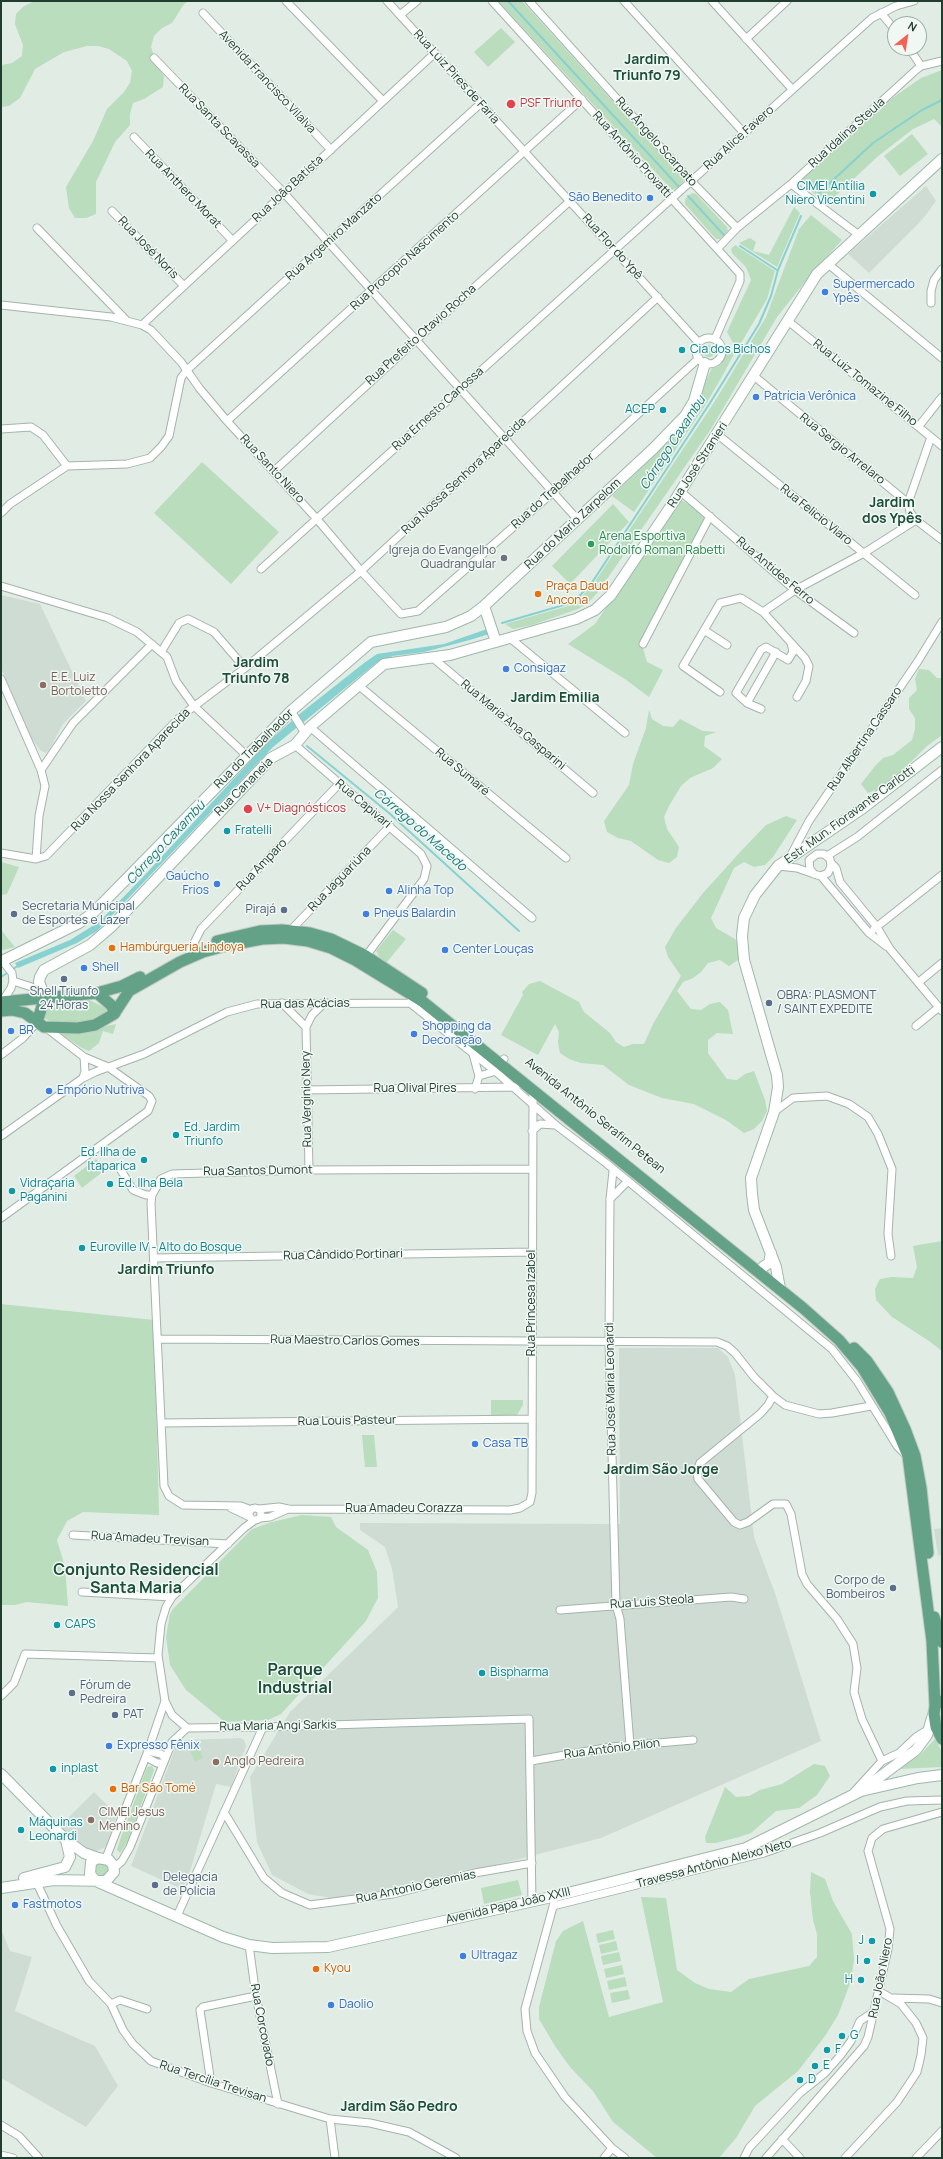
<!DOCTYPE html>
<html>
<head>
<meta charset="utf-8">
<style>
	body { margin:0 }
	#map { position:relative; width:943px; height:2159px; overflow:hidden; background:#e1ece5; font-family:Manrope,sans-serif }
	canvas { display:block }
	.frame { position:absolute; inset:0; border:2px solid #213d30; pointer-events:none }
	.north { position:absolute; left:887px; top:16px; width:40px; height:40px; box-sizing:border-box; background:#f1f8f4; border:1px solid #9eada6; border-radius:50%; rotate:30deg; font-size:11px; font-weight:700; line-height:16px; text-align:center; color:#213d30 }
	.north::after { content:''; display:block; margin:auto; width:14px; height:18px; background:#f46256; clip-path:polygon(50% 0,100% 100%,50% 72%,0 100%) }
</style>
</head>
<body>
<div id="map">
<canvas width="943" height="2159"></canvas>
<div class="frame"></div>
<div class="north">N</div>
</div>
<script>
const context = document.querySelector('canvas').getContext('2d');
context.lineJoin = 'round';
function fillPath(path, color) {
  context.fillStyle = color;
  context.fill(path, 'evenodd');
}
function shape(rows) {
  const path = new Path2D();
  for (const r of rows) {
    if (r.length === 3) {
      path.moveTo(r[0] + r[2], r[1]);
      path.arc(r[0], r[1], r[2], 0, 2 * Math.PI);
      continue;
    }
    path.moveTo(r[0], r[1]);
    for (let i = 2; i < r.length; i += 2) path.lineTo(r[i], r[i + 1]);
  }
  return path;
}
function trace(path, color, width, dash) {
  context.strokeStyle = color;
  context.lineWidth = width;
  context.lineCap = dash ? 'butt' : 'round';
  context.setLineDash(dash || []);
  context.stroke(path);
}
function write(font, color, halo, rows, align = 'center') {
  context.font = font + ' Manrope,sans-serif';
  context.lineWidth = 3;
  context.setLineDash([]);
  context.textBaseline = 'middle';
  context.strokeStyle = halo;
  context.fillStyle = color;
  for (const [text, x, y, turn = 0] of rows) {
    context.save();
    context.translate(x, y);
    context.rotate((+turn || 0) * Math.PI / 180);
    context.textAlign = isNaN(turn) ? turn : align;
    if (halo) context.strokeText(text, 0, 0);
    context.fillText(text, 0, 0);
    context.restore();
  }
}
const built = shape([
	[926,186,936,201,922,220,869,273,848,254],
	[1,595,40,604,86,701,63,724,49,750,45,753,40,750,32,739,1,668],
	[619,1348,718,1348,728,1357,735,1375,754,1537,776,1596,821,1741,601,1838,387,1893,343,1900,308,1894,272,1875,257,1842,250,1777,290,1712,398,1607,392,1569,385,1547,360,1530,360,1523,620,1524],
	[942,1528,942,1555,938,1556,934,1529],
	[241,1738,244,1740,246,1746,231,1787,216,1784,188,1878,182,1889,131,1866,176,1746,185,1740],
	[94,1792,117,1815,107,1844,104,1848,94,1852,87,1851,60,1826],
	[1,1929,10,1951,32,1957,15,2011,95,2046,118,2086,86,2127,1,2078]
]);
const green = shape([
	[35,1,189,1,184,4,172,23,162,28,154,36,151,47,158,67,164,76,163,87,144,99,133,103,130,114,130,125,115,142,96,182,96,214,86,218,75,218,69,208,66,187,93,141,107,109,124,92,130,83,132,71,127,61,109,49,98,46,87,46,64,52,35,69,20,98,9,106,1,107,1,65,12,63,22,56,23,45,15,24,16,14,24,6],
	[498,1,522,1,684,180,679,187,672,190],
	[501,28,515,42,488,67,474,52],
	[942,70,942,127,934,119,913,129,877,157,827,204,798,180,836,149,881,106,921,78],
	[912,134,928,154,900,176,884,156],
	[692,193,696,194,727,227,728,231,720,239,716,239,685,204,685,199],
	[794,207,800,213,777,267,739,243,750,238,756,242,753,251,769,255],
	[811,215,842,240,812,273,777,317,711,429,598,592,589,602,578,609,532,625,513,629,505,624,575,604,594,583,715,401,766,317,799,229],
	[735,245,775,271,767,299,737,350,727,332,751,280,746,267,732,253,731,249],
	[709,351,6],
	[729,347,734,354,724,373,706,404,634,512,612,496,660,450,685,423,712,368,721,364],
	[202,462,279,532,231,584,154,513],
	[679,499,707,514,642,644,647,662,663,670,649,697,625,679,568,644,595,624],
	[613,504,629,522,570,584,552,566],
	[919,669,929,670,937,678,942,678,942,735,927,746,903,770,878,789,868,793,861,784,875,766,883,758,893,755,912,740,915,729,915,718,909,709,909,698,917,690,915,679],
	[649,710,652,719,663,726,673,727,680,719,703,731,716,732,705,736,704,746,722,759,713,768,690,778,681,786,669,806,664,817,667,829,679,847,677,857,669,863,658,860,631,841,618,838,607,832,604,821,629,785,633,764,646,728],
	[786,816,797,820,773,857,765,865,754,867,744,862,734,868,711,918,716,928,735,939,741,949,738,960,729,966,720,960,708,963,701,972,693,978,683,982,677,991,691,1009,701,1010,710,1004,720,1002,728,1010,733,1034,717,1033,708,1040,708,1053,727,1079,737,1080,745,1074,754,1071,765,1100,767,1111,762,1121,754,1129,744,1133,726,1120,694,1104,662,1098,629,1085,603,1065,581,1063,569,1059,560,1053,558,1043,559,1032,555,1024,538,1055,501,1035,523,995,522,992,529,984,540,981,579,1002,584,1012,610,1033,616,1042,624,1047,633,1044,644,1044,653,1024,681,976,668,957,665,947,676,928,703,893,742,850,766,825],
	[1,862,19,867,7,894,1,895],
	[1,930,15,947,3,950,1,949],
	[393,930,406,939,386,963,380,958,376,951],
	[89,1000,106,1008,106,1014,87,1023,54,1023,44,1018,46,1007,50,1004],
	[116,1024,113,1034,103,1031,99,1043,89,1051,82,1048,56,1031,93,1029],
	[96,1159,105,1170,82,1188,74,1176],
	[942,1241,942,1351,929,1341,892,1317,876,1300,875,1289,880,1279,892,1277,913,1278,917,1267,913,1246],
	[1,1304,154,1320,159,1515,83,1512,67,1521,57,1540,65,1567,68,1606,27,1602,15,1605,1,1605],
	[491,1400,523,1400,523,1405,517,1415,491,1415],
	[362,1435,374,1435,377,1467,365,1467],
	[302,1515,331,1517,336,1527,368,1550,377,1572,378,1598,366,1621,281,1714,268,1720,225,1722,186,1690,170,1665,166,1637,170,1614,173,1609,252,1529,272,1522],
	[935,1739,942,1752,942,1767,899,1769,920,1755],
	[197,1741,203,1758,195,1762,188,1745],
	[814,1764,825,1766,830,1776,817,1795,799,1808,776,1811,751,1833,739,1837,716,1843,706,1843,705,1837,725,1787,736,1797,749,1796,760,1790,782,1784],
	[152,1766,154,1770,128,1841,120,1853,117,1850,119,1843,147,1767],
	[97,1862,107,1863,110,1871,102,1878,95,1874,94,1866],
	[811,1872,825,1879,833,1901,852,1934,854,1959,851,1981,838,2015,825,2036,798,2071,755,2106,736,2138,719,2158,657,2158,613,2122,593,2091,570,2067,555,2046,539,2019,539,2007,556,1941,563,1931,583,1921,609,2017,663,2002,641,1897,666,1898,677,1970,695,1983,709,1989,731,1992,749,1979,809,1966,817,1957,817,1934,813,1920,810,1892],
	[518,1880,522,1895,484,1904,481,1888],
	[613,1930,615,1939,598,1943,596,1934],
	[616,1941,618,1950,601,1954,599,1945],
	[619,1952,621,1961,603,1965,601,1956],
	[622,1965,624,1974,606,1978,604,1969],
	[625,1977,627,1986,609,1990,607,1981],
	[628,1990,630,1999,612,2003,610,1993]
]);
const water = shape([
	[487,629,489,634,470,640,424,652,393,656,376,663,273,747,97,931,77,943,18,968,15,963,70,940,99,922,141,879,268,742,302,712,364,663,377,654,444,644]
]);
const stream = shape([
	[508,1,679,187],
	[818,194,873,143,922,110,942,100],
	[688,196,724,235],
	[740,246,777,270],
	[502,623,574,602,593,581,710,403,759,324,771,296,778,270,801,216],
	[307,746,389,813,519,931],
	[1,977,19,965]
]);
const street = shape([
	[286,1,383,101],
	[387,1,699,343],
	[492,1,740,274,740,281,715,339],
	[529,1,691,181,737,228],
	[624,1,744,133],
	[712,1,792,89],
	[203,13,331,150],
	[881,13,895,30],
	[400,15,417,1],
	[746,39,787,1],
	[909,48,921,66],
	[154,58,284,193,578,520],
	[134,137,232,240],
	[791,184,859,235],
	[112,211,183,285],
	[37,228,126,320],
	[718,248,737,228,791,184,916,70,921,66,942,61],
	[827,263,942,358],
	[931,303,931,291,934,280,942,269],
	[1,305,111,317,142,325,151,330,181,362,200,389,227,421,316,518,361,571,401,614,418,611,553,492,699,358],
	[788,321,942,446],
	[142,325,435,53],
	[709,351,13],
	[754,376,908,503,910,512,916,520,942,540],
	[227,421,582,99],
	[919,426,942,397],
	[1,429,31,427,43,435,67,466],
	[717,434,915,595],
	[274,471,416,340,570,201],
	[680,491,795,590,854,633],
	[908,503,931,437],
	[1,513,10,504,67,466,127,464,150,458,161,447,169,436,181,378,187,370,480,104],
	[261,569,872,18,896,6,914,1],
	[1,586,108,618,137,632,167,657,176,681,194,706,246,755],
	[763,612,795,590,864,553,916,520],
	[704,630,727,645],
	[510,638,625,733],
	[643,644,710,516],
	[161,652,179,623,188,619,214,632,245,668],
	[433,658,593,793],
	[1,679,41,770],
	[358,685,566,858],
	[720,692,683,666,720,603,741,598,763,612,805,658,809,666,806,681,797,697],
	[747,703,776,652],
	[761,709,747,703,736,693,761,650,766,647,788,660,793,652,791,643],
	[291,711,305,733],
	[310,727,532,918],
	[295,745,421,854,427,866,424,879,366,956],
	[1,853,36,859,46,856,180,717,245,668,361,571,658,297],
	[827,856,857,837,942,770],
	[790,857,809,821,918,661,942,622],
	[36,859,39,816,45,786,41,770,73,723,152,644],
	[831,863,836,868,840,882,877,927,890,949,942,1011],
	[778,866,797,868,817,875,821,876,828,873,831,866,830,859,824,854,817,854,809,860,810,869,814,874],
	[821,876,869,933,886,946],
	[874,929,942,875],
	[290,931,390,826],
	[190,951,201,929,339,784],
	[1,959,12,973,13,981,11,988,2,1002],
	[13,981,41,990],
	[919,982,942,963],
	[282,1003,306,1027],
	[410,1003,495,1071,557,1126,606,1163,832,1349,857,1381,897,1446,905,1454],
	[916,1026,939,1007],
	[473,1054,479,1076,475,1089],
	[1,1055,23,1038,37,1022],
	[479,1076,493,1072,504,1059],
	[83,1078,85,1071,84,1057],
	[307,1090,516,1087],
	[774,1112,793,1098,827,1096,849,1104,868,1117,878,1134,892,1169,888,1234,891,1256],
	[532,1131,540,1124,555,1125],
	[1,1136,83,1078,95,1072,144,1054,227,1012,257,1004,410,1003,412,999],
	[119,1167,133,1190,146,1195,152,1195],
	[309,1170,306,1027,312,1015,325,1002],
	[613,1171,610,1199,609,1341,616,1605,620,1619,630,1745],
	[610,1199,627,1182],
	[1,1218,148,1111,152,1101,149,1096,108,1067,84,1057,45,1027],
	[154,1258,532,1252],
	[158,1339,717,1342,727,1346,735,1353,754,1377,773,1396,785,1405,819,1414,832,1413,871,1406],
	[773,1396,768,1405,760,1414,700,1463,697,1471,698,1479,734,1522,740,1525,748,1522,773,1504,786,1504,791,1514,802,1574,807,1584,837,1619,853,1644,857,1668,854,1692,862,1719,882,1761,852,1794],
	[162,1423,532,1419],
	[231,1508,250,1517],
	[255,1514,6],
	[259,1509,279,1507,288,1509,510,1510,520,1508,530,1502,532,1493,533,1092],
	[251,1510,241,1506,183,1505,169,1496,164,1486,151,1203,152,1195,161,1179,172,1174,309,1170,532,1169],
	[260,1518,270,1517,288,1509],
	[73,1535,228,1544],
	[82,1592,172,1597],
	[560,1610,731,1597,744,1599],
	[1,1696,14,1683,25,1654,158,1658],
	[187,1728,172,1715,165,1701,158,1655,161,1624,166,1607,172,1597,244,1528,255,1520],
	[148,1751,161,1754,165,1758],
	[146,1757,157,1763,163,1763],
	[531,1761,611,1747,693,1740],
	[882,1761,899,1753,916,1737,929,1729],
	[224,1812,264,1878,282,1893,310,1905,393,1894,475,1873,532,1863],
	[106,1858,148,1751,165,1701],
	[114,1868,122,1861,130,1847,172,1742,187,1728,263,1727,529,1719,532,1901],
	[36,1881,57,1926,89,1981,111,2004,123,2030,133,2044,151,2061,211,2083,330,2119,370,2123,409,2132,456,2158],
	[554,1903,525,2009,527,2031,535,2053,565,2097,612,2148,625,2158],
	[553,1906,764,1853,820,1833,880,1807,907,1801,942,1800],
	[177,1916,263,1727],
	[249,1945,256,1996,278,2104],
	[893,1998,929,1999,942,2003],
	[111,2004,120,2000,147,2009],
	[211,2083,200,2010,203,2007,256,1996],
	[330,2119,335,2158],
	[1,2125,19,2136,39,2158],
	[782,2139,800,2158],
	[1,2155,13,2158],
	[604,2158,612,2148],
	[744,2158,749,2148,800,2093,825,2073,840,2056,851,2041,860,2021,875,2011],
	[766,2158,864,2046,868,2037,888,1949,890,1929,868,1851,872,1838,883,1829,942,1812],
	[845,2158,897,2102,917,2072,921,2055,923,2038,916,2023,901,2004,879,1991],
	[916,2158,942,2131]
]);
const secondary = shape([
	[484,606,496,642],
	[2,961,79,923,94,912,291,711,371,642,446,627,471,616,484,606,654,448,685,416,694,401,705,363],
	[45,997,39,982,40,977,44,970,90,945,111,927,271,758,295,745,310,727,384,664,450,655,576,619,595,610,611,595,677,497,817,274,942,159],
	[763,1267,769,1263,771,1253],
	[780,1289,776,1267,754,1210,752,1194,751,1178,774,1112,778,1087,777,1075,744,960,742,936,744,918,755,895,778,866,863,808,942,747],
	[1,1774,66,1840,84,1853,98,1858],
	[865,1788,916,1750,927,1735,933,1715],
	[24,1878,65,1867,70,1857,66,1840],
	[98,1882,223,1937,249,1945,272,1948,328,1947,556,1896,746,1848,861,1791,918,1778,942,1775],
	[1,1888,54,1880,106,1881,114,1872,113,1865,109,1860,98,1858,91,1862,90,1874,95,1880]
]);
const primary = shape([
	[217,941,260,931,282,930,310,933,331,939,366,956,422,993],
	[97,993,111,1005,115,1013],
	[1,1002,97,993,122,986,140,977],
	[1,1011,12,1010,25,1013,44,1027,78,1028,95,1025,114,1014,129,991,180,962,203,952,225,946,262,939,284,938,308,941,331,948,355,960,422,1001,803,1308,839,1340,862,1367,890,1413,908,1456,932,1641,935,1706],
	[37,1022,45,997],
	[854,1348,867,1361,888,1392,905,1429,915,1456,921,1488,928,1553],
	[934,1617,942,1642],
	[940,1701,935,1706,934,1714,936,1727,942,1739]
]);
const markers = [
	[511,104,5,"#e0444e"],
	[873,194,4,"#0f9aa8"],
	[650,198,4,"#3f7fe0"],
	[825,292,4,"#3f7fe0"],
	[682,350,4,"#0f9aa8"],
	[756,397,4,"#3f7fe0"],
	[663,410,4,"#0f9aa8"],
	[591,544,4,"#2e9e5b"],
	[504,558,4,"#6b7280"],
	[538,594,4,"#e8710a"],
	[506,669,4,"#3f7fe0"],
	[43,685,4,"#8d6e63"],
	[248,809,5,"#e0444e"],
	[227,831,4,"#0f9aa8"],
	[217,884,4,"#3f7fe0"],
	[389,891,4,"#3f7fe0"],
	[284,910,4,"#5c6f8a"],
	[14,914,4,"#5c6f8a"],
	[366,914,4,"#3f7fe0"],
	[112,948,4,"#e8710a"],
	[445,950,4,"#3f7fe0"],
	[84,968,4,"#3f7fe0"],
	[64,979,4,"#5c6f8a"],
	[769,1003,4,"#5c6f8a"],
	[11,1031,4,"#3f7fe0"],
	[414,1034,4,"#3f7fe0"],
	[49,1091,4,"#3f7fe0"],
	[176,1135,4,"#0f9aa8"],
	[144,1160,4,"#0f9aa8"],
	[110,1184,4,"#0f9aa8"],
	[12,1191,4,"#0f9aa8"],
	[82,1248,4,"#0f9aa8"],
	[475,1444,4,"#3f7fe0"],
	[893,1588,4,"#5c6f8a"],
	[57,1625,4,"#0f9aa8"],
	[482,1673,4,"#0f9aa8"],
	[72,1693,4,"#5c6f8a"],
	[115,1715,4,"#5c6f8a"],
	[109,1746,4,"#3f7fe0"],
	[216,1762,4,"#8d6e63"],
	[53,1769,4,"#0f9aa8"],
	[113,1789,4,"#e8710a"],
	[91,1820,4,"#8d6e63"],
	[21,1830,4,"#0f9aa8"],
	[155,1885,4,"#5c6f8a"],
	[15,1905,4,"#3f7fe0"],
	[872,1941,4,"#0f9aa8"],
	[463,1956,4,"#3f7fe0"],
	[867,1961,4,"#0f9aa8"],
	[316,1969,4,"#e8710a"],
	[861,1980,4,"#0f9aa8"],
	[331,2005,4,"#3f7fe0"],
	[842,2036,4,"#0f9aa8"],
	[827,2050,4,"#0f9aa8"],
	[815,2066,4,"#0f9aa8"],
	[800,2080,4,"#0f9aa8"]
];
const streetNames = [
	["Rua Luiz Pires de Faria",456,77,48],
	["Avenida Francisco Vilalva",267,82,47],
	["Rua Santa Scavassa",219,126,46],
	["Rua Idalina Steula",847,133,-42],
	["Rua Alice Favero",739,138,-42],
	["Rua Ângelo Scarpato",656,142,48],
	["Rua Antônio Provatti",632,155,48],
	["Rua Anthero Morat",183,189,46],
	["Rua João Batista",288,189,-43],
	["Rua Argemiro Manzato",334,237,-42],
	["Rua Flor do Ypê",612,247,48],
	["Rua José Noris",148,248,46],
	["Rua Procopio Nascimento",405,261,-42],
	["Rua Prefeito Otavio Rocha",421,335,-42],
	["Rua Luiz Tomazine Filho",865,383,39],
	["Rua Ernesto Canossa",438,409,-42],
	["Rua Sergio Arrelaro",842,449,39],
	["Rua José Stranieri",698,465,-57],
	["Rua Santo Niero",272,469,47],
	["Rua Nossa Senhora Aparecida",464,476,-43],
	["Rua do Trabalhador",553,491,-42],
	["Rua Felicio Viaro",816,515,39],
	["Rua do Mario Zarpelom",573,524,-43],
	["Rua Antides Ferro",775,571,40],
	["Rua Maria Ana Gasparini",513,725,40],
	["Rua Albertina Cassaro",865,739,-56],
	["Rua do Trabalhador",254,749,-45],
	["Rua Nossa Senhora Aparecida",131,770,-46],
	["Rua Sumaré",462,772,40],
	["Rua Cananeia",244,787,-45],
	["Rua Capivari",363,804,40],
	["Estr. Mun. Fioravante Carlotti",850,815,-36],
	["Rua Amparo",262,865,-46],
	["Rua Jaguariúna",340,879,-46],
	["Rua das Acácias",305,1004,-1],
	["Rua Olival Pires",415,1089],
	["Rua Verginio Nery",307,1099,-91],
	["Avenida Antônio Serafim Petean",595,1116,39],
	["Rua Santos Dumont",258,1171,-1],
	["Rua Cândido Portinari",343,1255,-1],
	["Rua Princesa Izabel",532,1303,-90],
	["Rua Maestro Carlos Gomes",345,1341,1],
	["Rua José Maria Leonardi",611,1389,-91],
	["Rua Louis Pasteur",347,1421,-1],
	["Rua Amadeu Corazza",404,1509],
	["Rua Amadeu Trevisan",150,1539,3],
	["Rua Luis Steola",652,1602,-4],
	["Rua Maria Angi Sarkis",278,1726,-1],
	["Rua Antônio Pilon",612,1749,-7],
	["Travessa Antônio Aleixo Neto",714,1864,-15],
	["Rua Antonio Geremias",416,1887,-12],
	["Avenida Papa João XXIII",508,1906,-13],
	["Rua João Niero",881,1978,-79],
	["Rua Corcovado",262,2025,79],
	["Rua Tercília Trevisan",213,2082,18]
];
const healthNames = [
	["PSF Triunfo",520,104],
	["V+ Diagnósticos",257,809]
];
const cultureNames = [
	["CIMEI Antília",865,187,"right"],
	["Niero Vicentini",865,201,"right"],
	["Cia dos Bichos",690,350],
	["ACEP",655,410,"right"],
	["Fratelli",235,831],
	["Ed. Jardim",184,1128],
	["Triunfo",184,1142],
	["Ed. Ilha de",136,1153,"right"],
	["Itaparica",136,1167,"right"],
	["Vidraçaria",20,1184],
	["Paganini",20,1198],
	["Ed. Ilha Bela",118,1184],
	["Euroville IV - Alto do Bosque",90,1248],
	["CAPS",65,1625],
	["Bispharma",490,1673],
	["inplast",61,1769],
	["Máquinas",29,1823],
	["Leonardi",29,1837],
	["J",864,1941,"right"],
	["I",859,1961,"right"],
	["H",853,1980,"right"],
	["G",850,2036],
	["F",835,2050],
	["E",823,2066],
	["D",808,2080]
];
const shopNames = [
	["São Benedito",642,198,"right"],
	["Supermercado",833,285],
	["Ypês",833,299],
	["Patrícia Verônica",764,397],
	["Consigaz",514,669],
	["Gaúcho",209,877,"right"],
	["Frios",209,891,"right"],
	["Alinha Top",397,891],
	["Pneus Balardin",374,914],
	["Center Louças",453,950],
	["Shell",92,968],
	["Shopping da",422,1027],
	["Decoração",422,1041],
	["BR",19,1031],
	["Empório Nutriva",57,1091],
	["Casa TB",483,1444],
	["Expresso Fênix",117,1746],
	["Fastmotos",23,1905],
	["Ultragaz",471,1956],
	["Daolio",339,2005]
];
const leisureNames = [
	["Arena Esportiva",599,537],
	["Rodolfo Roman Rabetti",599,551]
];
const worshipNames = [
	["Igreja do Evangelho",496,551],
	["Quadrangular",496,565]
];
const foodNames = [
	["Praça Daud",546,587],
	["Ancona",546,601],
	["Hambúrgueria Lindoya",120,948],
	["Bar São Tomé",121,1789],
	["Kyou",324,1969]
];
const educationNames = [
	["E.E. Luiz",51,678],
	["Bortoletto",51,692],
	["Anglo Pedreira",224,1762],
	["CIMEI Jesus",99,1813],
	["Menino",99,1827]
];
const serviceNames = [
	["Secretaria Municipal",22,907],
	["de Esportes e Lazer",22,921],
	["Pirajá",276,910,"right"],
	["Shell Triunfo",64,992,"center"],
	["24 Horas",64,1006,"center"],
	["OBRA: PLASMONT",777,996],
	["/ SAINT EXPEDITE",777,1010],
	["Corpo de",885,1581,"right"],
	["Bombeiros",885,1595,"right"],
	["Fórum de",80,1686],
	["Pedreira",80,1700],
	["PAT",123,1715],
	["Delegacia",163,1878],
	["de Polícia",163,1892]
];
const waterNames = [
	["Córrego Caxambu",673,443,-57],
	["Córrego do Macedo",420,830,41],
	["Córrego Caxambú",166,843,-47]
];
const quarterNames = [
	["Jardim",647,60],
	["Triunfo 79",647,76],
	["Jardim",892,503],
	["dos Ypês",892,519],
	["Jardim",256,663],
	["Triunfo 78",256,679],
	["Jardim Emilia",555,698],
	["Jardim Triunfo",166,1270],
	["Jardim São Jorge",661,1470],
	["Jardim São Pedro",399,2107]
];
const districtNames = [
	["Conjunto Residencial",136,1571],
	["Santa Maria",136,1589],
	["Parque",295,1671],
	["Industrial",295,1689]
];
fillPath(built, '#cfdcd4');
fillPath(green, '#b9ddbd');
fillPath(water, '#87d2d1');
trace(stream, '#87d2d1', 2);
trace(street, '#a4b4ab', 9);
trace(secondary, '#9fb8ab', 12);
trace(primary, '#c1c9c5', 13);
trace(street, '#fff', 7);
trace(secondary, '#fff', 10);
trace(primary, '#64a288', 11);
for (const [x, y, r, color] of markers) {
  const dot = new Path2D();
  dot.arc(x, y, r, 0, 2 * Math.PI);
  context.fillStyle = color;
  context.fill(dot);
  trace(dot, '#f1f8f4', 1.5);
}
write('12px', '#213d30', '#f1f8f4', streetNames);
write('12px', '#be3a42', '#f1f8f4', healthNames, 'left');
write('12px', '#0d838f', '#f1f8f4', cultureNames, 'left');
write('12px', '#366cbe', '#f1f8f4', shopNames, 'left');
write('12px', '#27864d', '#f1f8f4', leisureNames, 'left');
write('12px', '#5b616d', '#f1f8f4', worshipNames, 'right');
write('12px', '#c56008', '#f1f8f4', foodNames, 'left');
write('12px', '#785e54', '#f1f8f4', educationNames, 'left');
write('12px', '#4e5e75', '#f1f8f4', serviceNames, 'left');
write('italic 13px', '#1a7a79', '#f1f8f4', waterNames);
write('bold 14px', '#1c4f3a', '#f1f8f4', quarterNames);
write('bold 16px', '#1c4f3a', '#f1f8f4', districtNames);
</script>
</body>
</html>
